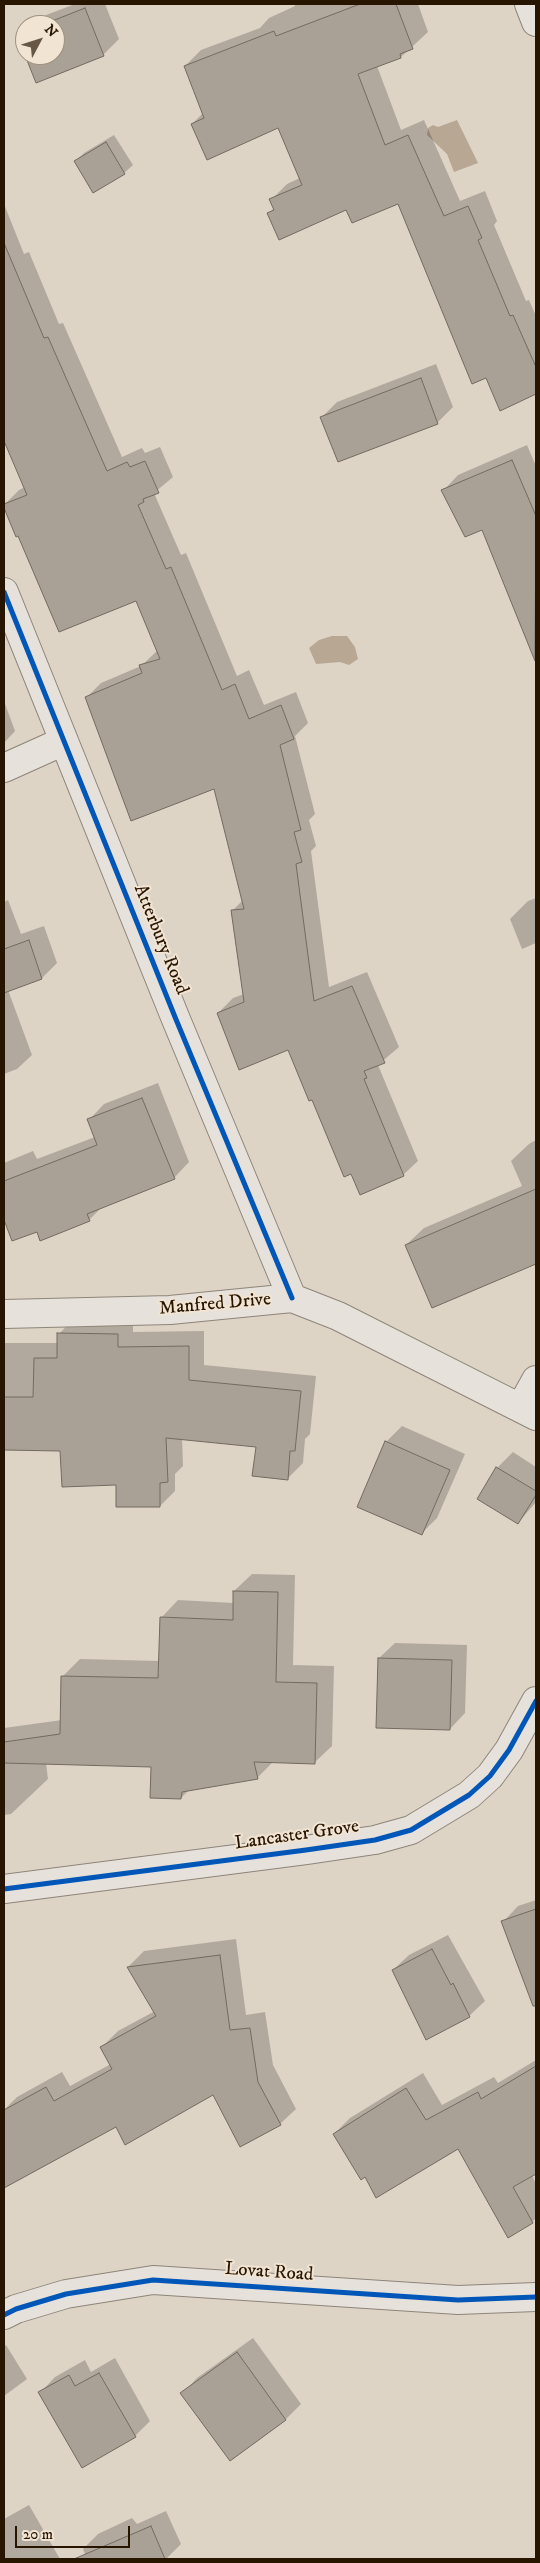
<!DOCTYPE html>
<html>
<head>
<meta charset="utf-8">
<style>
	body { margin:0 }
	#map { position:relative; width:540px; height:2563px; overflow:hidden; background:#ded4c6; font-family:"IM FELL DW Pica",serif }
	canvas { display:block }
	.frame { position:absolute; inset:0; border:5px solid #271500; pointer-events:none }
	.north { position:absolute; left:15px; top:15px; width:50px; height:50px; box-sizing:border-box; background:#f1e4d3; border:1px solid #a0917f; border-radius:50%; rotate:50deg; font-size:14px; font-weight:700; line-height:20px; text-align:center; color:#271500 }
	.north::after { content:''; display:block; margin:auto; width:18px; height:22px; background:#675845; clip-path:polygon(50% 0,100% 100%,50% 72%,0 100%) }
	.scale { position:absolute; left:15px; top:2526px; width:115px; height:22px; box-sizing:border-box; border:2px solid #271500; border-top:0; padding-left:6px; font-size:15px; line-height:18px; white-space:nowrap; color:#271500; -webkit-text-stroke:4px #f1e4d3; paint-order:stroke }
</style>
</head>
<body>
<div id="map">
<canvas width="540" height="2563"></canvas>
<div class="frame"></div>
<div class="north">N</div>
<div class="scale">20 m</div>
</div>
<script>
const context = document.querySelector('canvas').getContext('2d');
context.lineJoin = 'round';
function fillPath(path, color) {
  context.fillStyle = color;
  context.fill(path, 'evenodd');
}
function shape(rows) {
  const path = new Path2D();
  for (const r of rows) {
    path.moveTo(r[0], r[1]);
    for (let i = 2; i < r.length; i += 2) path.lineTo(r[i], r[i + 1]);
  }
  return path;
}
function trace(path, color, width, dash) {
  context.strokeStyle = color;
  context.lineWidth = width;
  context.lineCap = dash ? 'butt' : 'round';
  context.setLineDash(dash || []);
  context.stroke(path);
}
function write(font, color, halo, rows, align = 'center') {
  context.font = font + ' "IM FELL DW Pica",serif';
  context.lineWidth = 4;
  context.setLineDash([]);
  context.textBaseline = 'middle';
  context.strokeStyle = halo;
  context.fillStyle = color;
  for (const [text, x, y, turn = 0] of rows) {
    context.save();
    context.translate(x, y);
    context.rotate((+turn || 0) * Math.PI / 180);
    context.textAlign = isNaN(turn) ? turn : align;
    if (halo) context.strokeText(text, 0, 0);
    context.fillText(text, 0, 0);
    context.restore();
  }
}
const water = shape([
	[457,120,478,163,454,172,447,154,427,135,428,128,433,125,438,127],
	[332,636,347,636,355,647,358,659,349,665,340,662,316,664,309,648,319,640]
]);
const shadow = shape([
	[75,4,105,4,119,39,103,55,36,81,26,55,55,55,55,25,28,25,33,20],
	[294,4,418,4,428,32,401,57,377,66,401,130,424,120,460,201,485,191,497,221,494,225,526,301,529,300,536,316,536,393,501,409,486,376,398,202,268,214,274,208,271,200,287,184,300,178,279,126,192,124,203,113,185,66,201,50,260,28,269,18,295,6],
	[114,135,133,165,124,173,76,161,84,153],
	[4,204,24,254,29,252,59,324,63,323,122,457,142,448,145,453,160,447,173,477,154,493,181,555,186,553,237,676,249,670,264,705,296,692,308,723,295,736,315,814,309,820,316,846,311,851,329,987,367,972,399,1047,378,1065,418,1161,403,1175,352,1172,289,1048,218,1013,233,998,244,994,232,911,243,900,215,788,86,698,101,683,141,666,158,650,136,600,19,534,16,535,4,505,19,490,25,487,4,437],
	[436,364,453,407,437,423,322,417,337,402],
	[527,445,536,466,536,634,527,637,482,528,443,491,458,475],
	[4,701,15,731,4,743],
	[536,898,536,943,522,949,510,919,528,901],
	[8,900,21,934,44,926,57,963,42,978,8,990,32,1055,17,1069,4,1074,4,902],
	[158,1083,189,1162,174,1178,102,1207,89,1220,37,1230,13,1240,4,1217,4,1163,33,1151,37,1159,95,1137,89,1120,104,1104],
	[536,1140,536,1263,433,1307,406,1245,424,1228,522,1186,511,1161,529,1144],
	[74,1318,133,1319,133,1332,204,1331,204,1365,316,1376,310,1434,305,1439,303,1463,288,1478,257,1446,182,1438,183,1466,175,1474,175,1491,160,1506,61,1450,4,1449,4,1343,59,1343,59,1334],
	[402,1426,465,1454,437,1518,421,1534,386,1442],
	[513,1452,536,1467,536,1502,518,1523,478,1499,497,1468],
	[252,1574,295,1575,293,1665,334,1666,332,1746,314,1763,273,1762,257,1778,189,1790,181,1798,152,1766,46,1763,48,1779,11,1814,4,1815,4,1728,62,1720,63,1676,80,1659,159,1661,161,1618,178,1600,234,1603,234,1591],
	[395,1643,467,1645,465,1713,450,1729,379,1658],
	[536,1900,536,1971,523,1976,503,1922,518,1906],
	[448,1935,485,2001,469,2016,393,1970,409,1955],
	[236,1939,246,2015,265,2012,273,2065,296,2109,280,2124,214,2094,116,2126,4,2187,4,2110,17,2097,62,2072,70,2086,111,2064,102,2047,118,2031,155,2011,128,1967,144,1951],
	[536,2060,536,2173,532,2175,536,2184,536,2218,532,2222,459,2147,365,2176,334,2134,350,2118,423,2073,442,2105,494,2077,498,2083],
	[253,2338,301,2404,286,2419,230,2460,182,2394,197,2378],
	[6,2345,27,2379,4,2396,4,2347],
	[115,2358,150,2421,135,2436,40,2393,55,2377,85,2360,91,2372],
	[29,2505,60,2559,4,2559,4,2519],
	[166,2511,181,2544,166,2559,87,2559,83,2549,98,2534,132,2518,137,2524]
]);
const building = shape([
	[360,4,396,4,413,49,400,54,401,58,358,74,385,145,408,135,444,216,468,206,482,238,478,240,510,316,513,315,536,367,536,394,500,411,486,378,472,384,398,204,352,223,346,210,279,240,267,213,274,210,269,199,302,185,278,128,207,160,191,124,204,118,184,66,274,31,276,36,360,4],
	[85,8,104,56,36,83,17,35,25,32,25,55,55,55,55,25,42,25,85,8],
	[106,142,125,174,93,193,74,161,106,142],
	[4,243,44,338,48,337,107,471,127,462,130,467,145,461,159,493,143,499,144,502,138,505,166,569,171,567,222,690,235,684,249,719,281,705,294,739,280,745,301,830,294,832,302,862,296,864,314,1001,352,986,385,1063,364,1071,367,1078,364,1079,404,1176,360,1195,351,1174,344,1177,312,1100,309,1101,288,1050,239,1070,217,1013,244,1002,231,910,244,909,214,789,131,821,85,697,142,673,139,665,160,659,136,601,59,632,18,536,16,537,4,508,4,504,27,495,4,441,4,243],
	[421,378,438,424,338,462,320,417,421,378],
	[512,460,536,516,535,661,482,530,465,537,441,490,512,460],
	[29,940,42,979,4,993,4,949,29,940],
	[142,1098,175,1179,87,1214,90,1221,40,1241,37,1232,12,1241,4,1220,4,1181,97,1145,87,1119,142,1098],
	[536,1189,536,1264,432,1308,405,1245,536,1189],
	[57,1333,118,1334,118,1347,189,1346,189,1380,301,1391,295,1451,290,1451,288,1480,252,1476,256,1447,166,1438,168,1482,160,1483,160,1507,116,1507,116,1485,62,1487,60,1451,4,1450,4,1397,33,1397,34,1358,57,1358,57,1333],
	[385,1441,450,1470,422,1535,357,1507,385,1441],
	[496,1467,536,1491,536,1495,518,1524,477,1499,496,1467],
	[233,1591,278,1592,276,1682,317,1683,315,1764,254,1762,258,1779,182,1792,181,1799,150,1798,151,1767,4,1763,4,1742,60,1734,61,1676,158,1678,160,1617,233,1620,233,1591],
	[378,1658,452,1660,450,1730,376,1728,378,1658],
	[536,1909,536,2006,533,2006,501,1921,536,1909],
	[432,1949,451,1985,453,1983,470,2017,426,2040,392,1970,432,1949],
	[220,1955,230,2030,250,2028,258,2082,281,2125,240,2147,213,2095,125,2145,116,2127,4,2188,4,2110,46,2087,54,2101,112,2069,100,2047,156,2016,127,1967,220,1955],
	[536,2066,536,2174,513,2187,533,2223,508,2238,458,2149,376,2198,365,2177,361,2180,333,2134,406,2088,426,2120,478,2092,481,2099,536,2066],
	[237,2352,286,2420,230,2461,180,2393,237,2352],
	[99,2373,136,2437,82,2468,38,2392,69,2375,75,2386,99,2373],
	[151,2526,165,2559,74,2559,151,2526]
]);
const minor = shape([
	[529,4,536,22],
	[4,592,175,1017,292,1298],
	[4,768,64,741],
	[4,1314,170,1310,292,1298,338,1316,536,1416],
	[521,1407,536,1380],
	[4,1889,306,1850,375,1840,411,1830,469,1795,490,1776,509,1750,536,1701],
	[4,2315,16,2309,66,2294,153,2280,458,2300,536,2297]
]);
const cycleway = shape([
	[4,592,175,1017,292,1298],
	[4,1889,306,1850,375,1840,411,1830,469,1795,490,1776,509,1750,536,1701],
	[4,2315,16,2309,66,2294,153,2280,458,2300,536,2297]
]);
const streetNames = [
	["Atterbury Road",160,940,68],
	["Manfred Drive",215,1305,-5],
	["Lancaster Grove",297,1836,-8],
	["Lovat Road",269,2273,4]
];
fillPath(water, '#b8a792');
fillPath(shadow, '#0003');
fillPath(building, '#a9a196');
trace(building, '#726a60', 1);
trace(minor, '#8d857a', 30);
trace(minor, '#e6e1da', 28);
trace(cycleway, '#0057b8', 5);
write('19px', '#271500', '#f1e4d3', streetNames);
</script>
</body>
</html>
